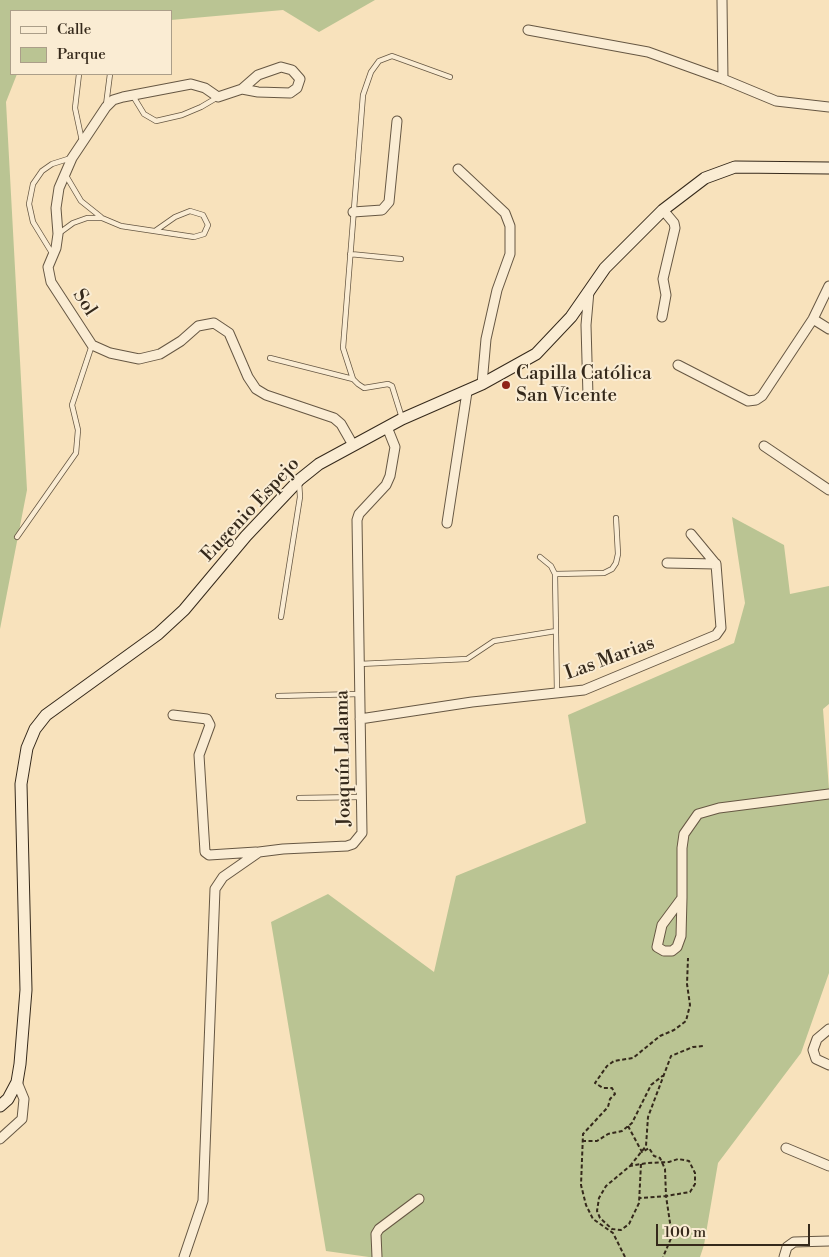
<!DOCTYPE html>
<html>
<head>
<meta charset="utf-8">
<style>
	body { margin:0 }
	#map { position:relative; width:829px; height:1257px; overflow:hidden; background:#f8e2bc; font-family:"Libre Bodoni",serif }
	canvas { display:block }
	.legend { position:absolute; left:10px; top:10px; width:162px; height:65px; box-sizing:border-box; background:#faecd3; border:1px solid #ab9e89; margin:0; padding:6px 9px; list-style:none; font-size:15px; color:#35291b }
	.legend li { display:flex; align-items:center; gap:10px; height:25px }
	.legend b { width:25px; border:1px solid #ab9e89 }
	.scale { position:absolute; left:656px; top:1224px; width:154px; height:22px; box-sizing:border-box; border:2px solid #35291b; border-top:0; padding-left:6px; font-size:15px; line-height:18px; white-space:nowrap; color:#35291b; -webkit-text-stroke:4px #faecd3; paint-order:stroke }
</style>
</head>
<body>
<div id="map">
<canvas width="829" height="1257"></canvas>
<ul class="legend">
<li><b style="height:6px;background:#faecd3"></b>Calle</li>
<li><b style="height:14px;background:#bac493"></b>Parque</li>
</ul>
<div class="scale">100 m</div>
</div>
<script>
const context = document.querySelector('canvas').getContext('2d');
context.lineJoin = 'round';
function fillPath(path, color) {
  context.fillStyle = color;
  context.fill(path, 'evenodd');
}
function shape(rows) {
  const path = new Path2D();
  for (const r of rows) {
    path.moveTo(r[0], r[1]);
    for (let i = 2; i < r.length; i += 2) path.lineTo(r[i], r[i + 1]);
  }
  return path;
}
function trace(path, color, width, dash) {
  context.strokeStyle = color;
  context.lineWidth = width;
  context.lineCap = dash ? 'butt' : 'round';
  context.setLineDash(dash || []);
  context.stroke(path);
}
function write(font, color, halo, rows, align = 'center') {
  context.font = font + ' "Libre Bodoni",serif';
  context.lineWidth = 4;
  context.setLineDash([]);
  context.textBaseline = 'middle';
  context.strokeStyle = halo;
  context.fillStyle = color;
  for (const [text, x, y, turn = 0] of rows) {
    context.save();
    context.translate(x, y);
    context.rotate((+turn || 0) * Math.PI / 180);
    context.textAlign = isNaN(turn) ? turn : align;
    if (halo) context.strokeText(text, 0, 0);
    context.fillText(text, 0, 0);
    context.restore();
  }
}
const green = shape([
	[0,0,375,0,319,32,283,10,171,20,171,11,11,11,11,74,17,74,6,102,27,490,0,629],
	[732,517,784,545,790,594,829,586,829,704,823,709,829,789,829,973,801,1053,718,1163,704,1245,700,1257,369,1257,326,1251,271,922,328,894,434,972,456,876,586,823,568,715,734,643,745,603]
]);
const path = shape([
	[628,1126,642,1152,649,1148,654,1156,660,1158,665,1169,666,1196,640,1198],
	[582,1141,597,1141,608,1134,622,1131,632,1123,651,1085,665,1074],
	[641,1164,639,1203,629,1224,621,1230,612,1229,600,1218,597,1211,599,1198,606,1186,630,1166,647,1163,669,1162,678,1159,689,1161,695,1173,695,1184,690,1192,666,1196,672,1236,663,1257],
	[630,1166,646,1146,648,1117,671,1056,693,1047,704,1046],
	[625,1257,613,1233,593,1219,586,1205,581,1185,583,1134,608,1107,610,1099,615,1094,612,1088,603,1088,595,1083,607,1066,614,1061,633,1058,660,1036,674,1030,686,1021,690,1005,687,984,688,958]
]);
const lane = shape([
	[79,74,75,108,82,141],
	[133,96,144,114,156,121,182,115,201,107,218,97],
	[106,105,110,74],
	[65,174,81,201,101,217],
	[58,234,73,223,87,218,102,218,121,226,194,237,204,234,208,225,203,215,190,211,175,217,155,231],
	[52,253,33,222,29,204,33,184,42,171,52,164,71,158],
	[350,254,401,259],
	[270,358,353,379],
	[402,418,392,386,388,384,364,388,358,384,353,379,343,348,363,95,371,72,379,61,392,56,450,77],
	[17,537,76,453,78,430,72,405,92,345],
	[540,557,551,566,555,574,557,693],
	[555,574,604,573,612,569,616,563,618,554,616,518],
	[281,617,300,497,299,482],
	[359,664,467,659,494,641,556,631],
	[278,696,360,694],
	[299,798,361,797]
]);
const street = shape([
	[722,0,723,79],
	[528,30,648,52,723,79,776,101,829,107],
	[242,89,258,92,290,93,297,88,300,79,292,70,281,67,258,75,242,89,218,97,205,88,191,84,123,97,113,100,106,107,72,158,59,188,56,208,58,234,56,248,48,267,51,282,92,345,110,353,139,359,160,354,181,341,198,326,214,323,229,333,248,377,256,389,266,395,334,418,341,424,353,445],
	[458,169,505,213,510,226,510,254,497,290,486,339,482,384],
	[353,212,382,210,389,202,397,121],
	[662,317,666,295,663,279,675,228,674,223,663,210],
	[813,319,829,329],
	[678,365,748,401,756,400,762,396,813,319,829,286],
	[588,396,586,325,589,291],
	[764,446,829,490],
	[447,523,467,392],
	[691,534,715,563],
	[173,715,207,719,210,725,199,755,205,852,209,855,256,852],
	[360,719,472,702,584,690,716,635,721,628,716,564,667,563],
	[682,898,662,925,657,947,664,951,672,951,677,947,681,936,682,898,682,848,684,834,698,814,719,808,829,794],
	[829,1029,817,1039,813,1050,816,1059,829,1065],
	[0,1139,22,1119,24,1099,17,1082],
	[786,1148,829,1166],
	[184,1257,203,1201,215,889,223,877,259,852,283,849,347,846,353,844,362,833,357,520,359,514,386,485,390,476,395,447,387,427],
	[377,1257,376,1234,379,1229,419,1199],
	[784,1257,787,1247,794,1242,829,1241]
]);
const secondary = shape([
	[0,1106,8,1099,17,1082,20,1064,26,990,21,784,27,748,35,729,46,715,158,634,184,610,246,536,299,480,319,464,402,419,482,384,536,354,571,317,605,268,663,210,705,178,735,167,829,168]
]);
const markers = [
	[506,385,5,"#8f2418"]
];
const streetNames = [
	["Sol",84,303,57],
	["Eugenio Espejo",251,510,-47],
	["Las Marias",610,659,-20],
	["Joaquín Lalama",344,758,-91]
];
const poiNames = [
	["Capilla Católica",516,374],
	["San Vicente",516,396]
];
fillPath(green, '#bac493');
trace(lane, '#665743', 6);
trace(street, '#665743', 11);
trace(secondary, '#35291b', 13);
trace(path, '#35291b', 2, [4, 2.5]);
trace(lane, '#faecd3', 4.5);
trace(street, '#faecd3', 9);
trace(secondary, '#faecd3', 11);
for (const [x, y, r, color] of markers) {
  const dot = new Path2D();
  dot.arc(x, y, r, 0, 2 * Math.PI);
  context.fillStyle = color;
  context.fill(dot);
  trace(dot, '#faecd3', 2);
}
write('19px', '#35291b', '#faecd3', streetNames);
write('19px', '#35291b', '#faecd3', poiNames, 'left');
</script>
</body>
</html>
